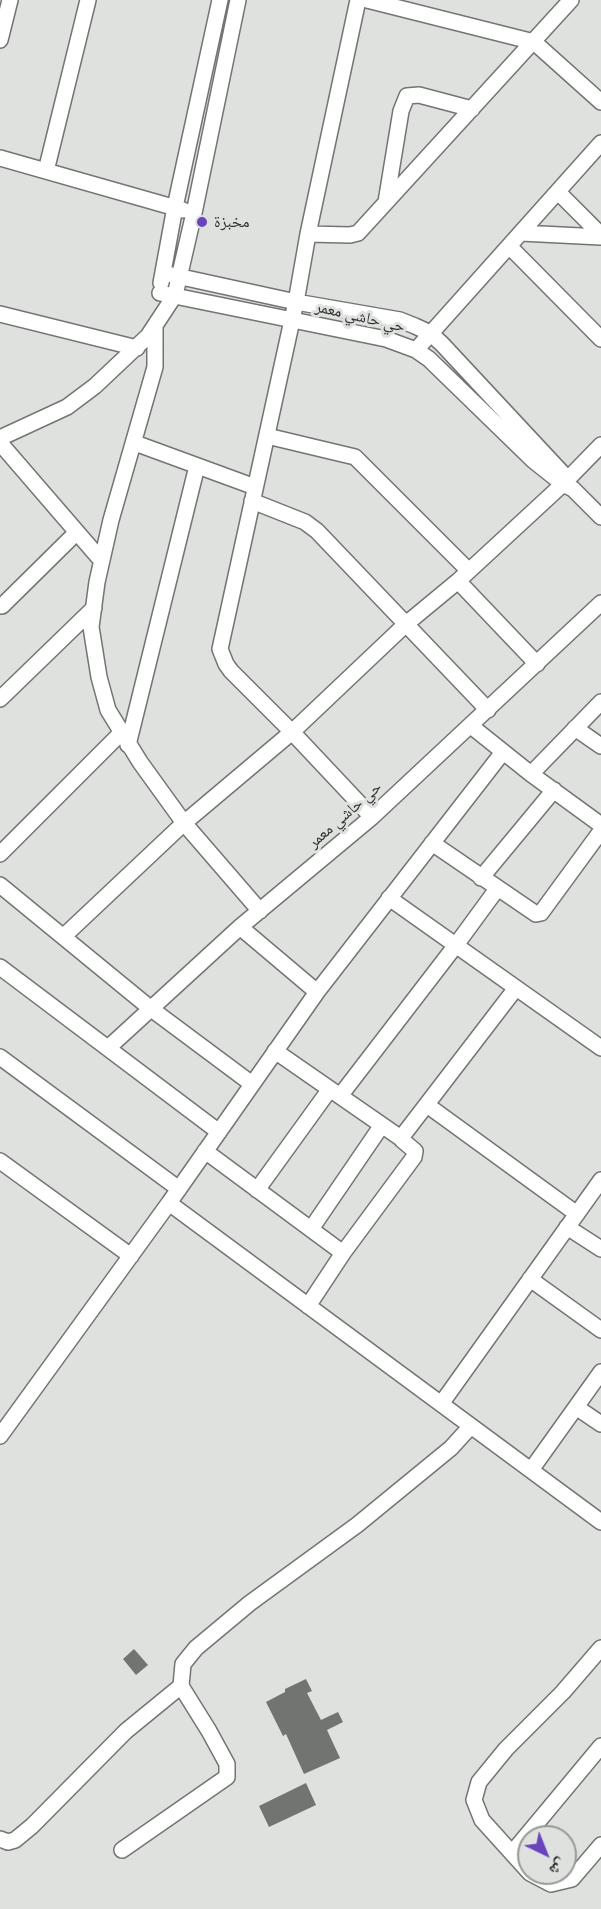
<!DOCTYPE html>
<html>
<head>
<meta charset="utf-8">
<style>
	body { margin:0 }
	#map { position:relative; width:601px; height:1909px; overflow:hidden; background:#dee1de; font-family:Karla,"Noto Naskh Arabic",sans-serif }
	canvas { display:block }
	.north { position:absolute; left:517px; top:1825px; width:60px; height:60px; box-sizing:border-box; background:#dee1de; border:2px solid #989a98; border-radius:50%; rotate:137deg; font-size:16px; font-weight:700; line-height:24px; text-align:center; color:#2f302f }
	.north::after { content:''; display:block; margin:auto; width:21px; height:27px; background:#6944bd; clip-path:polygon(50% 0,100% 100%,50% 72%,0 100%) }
</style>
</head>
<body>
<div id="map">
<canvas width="601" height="1909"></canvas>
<div class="north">ش</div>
</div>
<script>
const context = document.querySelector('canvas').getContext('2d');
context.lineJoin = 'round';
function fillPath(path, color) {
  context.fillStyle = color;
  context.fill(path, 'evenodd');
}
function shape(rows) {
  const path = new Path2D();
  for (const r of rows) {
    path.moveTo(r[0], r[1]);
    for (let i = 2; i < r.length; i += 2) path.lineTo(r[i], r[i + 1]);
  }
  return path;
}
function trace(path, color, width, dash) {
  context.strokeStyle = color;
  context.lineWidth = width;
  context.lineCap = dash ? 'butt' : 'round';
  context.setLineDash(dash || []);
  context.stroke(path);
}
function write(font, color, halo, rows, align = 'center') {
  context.font = font + ' Karla,"Noto Naskh Arabic",sans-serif';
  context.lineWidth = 6;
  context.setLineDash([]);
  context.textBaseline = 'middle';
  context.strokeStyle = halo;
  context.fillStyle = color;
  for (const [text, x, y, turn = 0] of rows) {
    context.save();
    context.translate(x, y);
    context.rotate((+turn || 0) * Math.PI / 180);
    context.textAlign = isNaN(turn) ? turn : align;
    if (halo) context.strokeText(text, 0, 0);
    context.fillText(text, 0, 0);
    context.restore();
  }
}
const building = shape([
	[134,1649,148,1665,136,1675,123,1659],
	[306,1679,312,1691,307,1693,321,1720,338,1712,343,1722,327,1730,340,1758,304,1774,286,1734,283,1736,266,1702,285,1692,285,1689],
	[306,1783,316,1805,269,1827,259,1806]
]);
const minor = shape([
	[367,0,534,42,601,102],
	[0,40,10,0],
	[0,158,183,210],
	[46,171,88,0],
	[558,192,601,235],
	[386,202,401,111,407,96,419,95,472,109],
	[521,233,601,237],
	[308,234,358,0],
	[510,247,601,339],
	[163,273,296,302,400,320,415,326,430,333,442,344,565,476],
	[161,283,175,207,220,0],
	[160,293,386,339,416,350,429,359,534,461,563,484,573,489,601,517],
	[0,314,137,348],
	[155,328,155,367,111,520,97,582,91,627,99,677,108,710,140,762,184,823,260,911],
	[416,350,601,143],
	[267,436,355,457,469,571],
	[0,438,67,407,95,386,148,336,175,295,194,213,238,0],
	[0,443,101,560],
	[135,443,255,487],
	[252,501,305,522,317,531,488,710],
	[458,581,537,664],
	[2,606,77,532],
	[0,699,94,608],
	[471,726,531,774,601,825],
	[575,728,601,746],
	[128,745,197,466],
	[531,774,601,702],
	[372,817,292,732,231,671,226,664,220,649,296,302,308,234,350,235,358,233,571,0],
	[432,843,536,914,541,913,601,831],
	[0,854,121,733],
	[481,878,554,790],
	[0,885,150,1008,252,1084],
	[389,898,601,1048],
	[240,927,317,992],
	[64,936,184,823,292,732,406,624,458,581,563,484,601,445],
	[0,967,219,1132],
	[108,1048,240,927,372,817,601,603],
	[275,1051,402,1139],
	[0,1057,179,1189],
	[340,1096,456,945,497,889],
	[427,1105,577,1214],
	[205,1151,343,1253],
	[0,1161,131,1256],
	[257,1190,330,1089],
	[169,1203,317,992,503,752],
	[567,1227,601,1249],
	[311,1229,382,1125],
	[530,1279,601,1330],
	[308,1306,343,1253,414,1157,415,1151,402,1140,404,1134,516,988],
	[441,1404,601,1180],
	[576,1407,601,1424],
	[0,1436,169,1203,601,1522],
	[531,1470,601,1372],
	[0,1839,8,1842,15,1840,32,1826,126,1731,181,1686],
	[122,1850,227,1777,227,1764,209,1731,181,1686,183,1664,196,1648,250,1603,357,1525,451,1448,471,1426],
	[512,1853,601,1746],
	[529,1872,482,1820,474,1800,479,1782,506,1749,563,1692,601,1648],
	[530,1873,551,1884,572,1879,601,1845]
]);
const markers = [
	[202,222,6,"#6944bd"]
];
const poiNames = [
	["مخبزة",214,222]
];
const streetNames = [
	["حي حاشي معمر",360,317,13],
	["حي حاشي معمر",345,815,-41]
];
fillPath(building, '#717471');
trace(minor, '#727572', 18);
trace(minor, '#fff', 15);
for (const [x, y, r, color] of markers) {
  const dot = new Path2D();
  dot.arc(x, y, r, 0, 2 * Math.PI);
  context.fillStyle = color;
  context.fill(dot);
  trace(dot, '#dee1de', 2);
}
write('16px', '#2f302f', '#dee1de', poiNames, 'left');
write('16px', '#2f302f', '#dee1de', streetNames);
</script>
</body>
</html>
